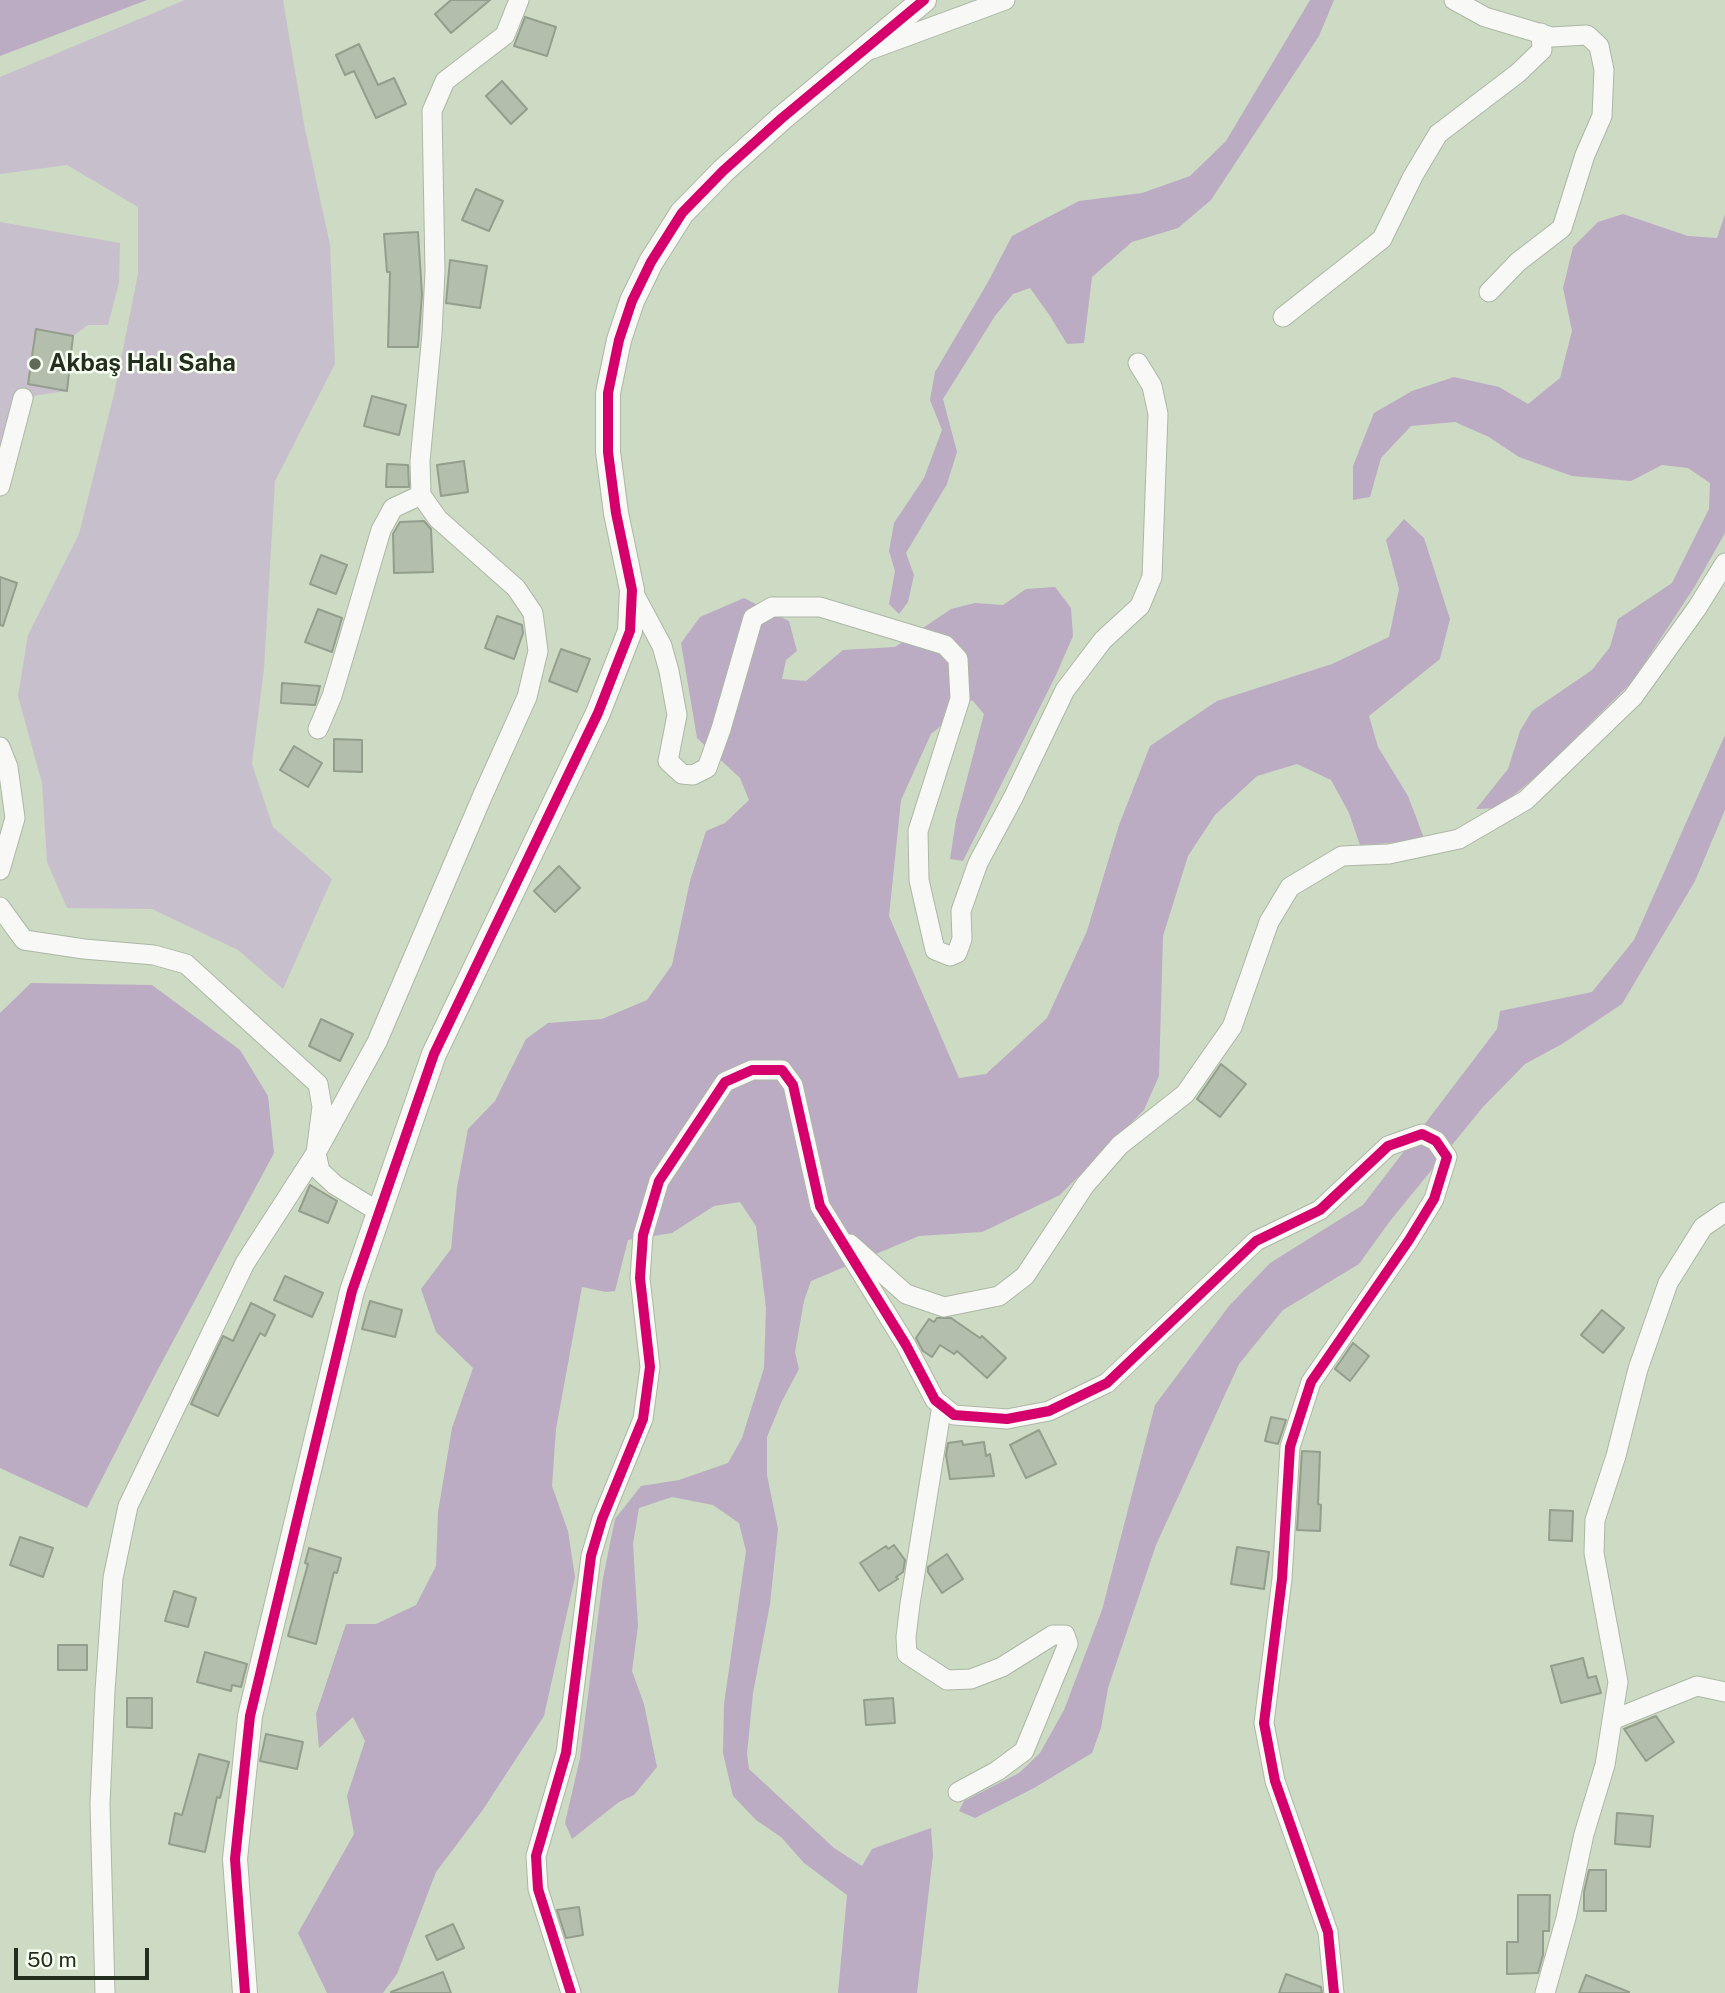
<!DOCTYPE html>
<html>
<head>
<meta charset="utf-8">
<style>
	body { margin:0 }
	#map { position:relative; width:1725px; height:1993px; overflow:hidden; background:#cddac4; font-family:"Public Sans",sans-serif }
	canvas { display:block }
	.scale { position:absolute; left:14px; top:1948px; width:135px; height:32px; box-sizing:border-box; border:4px solid #242e1e; border-top:0; padding-left:9px; font-size:21px; line-height:24px; white-space:nowrap; color:#242e1e; -webkit-text-stroke:5px #f7fff2; paint-order:stroke }
</style>
</head>
<body>
<div id="map">
<canvas width="1725" height="1993"></canvas>
<div class="scale">50 m</div>
</div>
<script>
const context = document.querySelector('canvas').getContext('2d');
context.lineJoin = 'round';
function fillPath(path, color) {
  context.fillStyle = color;
  context.fill(path, 'evenodd');
}
function shape(rows) {
  const path = new Path2D();
  for (const r of rows) {
    path.moveTo(r[0], r[1]);
    for (let i = 2; i < r.length; i += 2) path.lineTo(r[i], r[i + 1]);
  }
  return path;
}
function trace(path, color, width, dash) {
  context.strokeStyle = color;
  context.lineWidth = width;
  context.lineCap = dash ? 'butt' : 'round';
  context.setLineDash(dash || []);
  context.stroke(path);
}
function write(font, color, halo, rows, align = 'center') {
  context.font = font + ' "Public Sans",sans-serif';
  context.lineWidth = 5;
  context.setLineDash([]);
  context.textBaseline = 'middle';
  context.strokeStyle = halo;
  context.fillStyle = color;
  for (const [text, x, y, turn = 0] of rows) {
    context.save();
    context.translate(x, y);
    context.rotate((+turn || 0) * Math.PI / 180);
    context.textAlign = isNaN(turn) ? turn : align;
    if (halo) context.strokeText(text, 0, 0);
    context.fillText(text, 0, 0);
    context.restore();
  }
}
const green = shape([
	[185,0,283,0,304,124,330,245,335,364,275,481,264,669,252,764,273,827,332,879,283,989,238,950,152,909,67,908,47,862,42,783,18,696,28,635,79,534,114,394,138,274,138,207,67,165,0,174,0,77],
	[0,222,120,243,119,283,108,325,88,325,73,336,67,391,38,395,18,404,0,459]
]);
const forest = shape([
	[0,0,147,0,0,56],
	[1310,0,1334,0,1319,36,1211,200,1178,228,1132,242,1092,277,1084,343,1067,344,1050,316,1030,288,1013,294,995,316,943,399,957,452,947,484,906,553,914,575,908,602,899,614,889,604,895,571,889,551,894,523,924,478,942,430,930,400,935,372,988,282,1012,236,1079,201,1142,193,1190,176,1226,141],
	[1623,214,1688,236,1717,238,1725,214,1725,533,1695,586,1632,682,1538,775,1498,808,1476,809,1508,769,1520,731,1532,711,1592,670,1610,647,1618,619,1672,583,1709,509,1710,483,1688,468,1662,465,1631,481,1572,476,1519,457,1489,437,1455,422,1411,426,1381,458,1370,497,1353,500,1353,466,1374,413,1412,391,1454,377,1499,387,1528,404,1560,378,1572,331,1563,288,1573,247,1598,222],
	[1404,519,1424,538,1450,619,1440,659,1369,716,1378,747,1408,796,1424,838,1403,842,1360,845,1349,813,1331,780,1297,764,1257,776,1215,815,1188,856,1163,936,1159,1076,1144,1110,1060,1195,982,1232,919,1236,811,1281,804,1301,795,1352,799,1369,781,1403,767,1437,767,1475,778,1529,770,1604,753,1693,747,1754,749,1769,834,1848,862,1866,872,1849,931,1828,933,1855,917,1993,838,1993,847,1895,804,1863,781,1837,756,1820,733,1796,723,1753,724,1704,746,1551,739,1523,713,1505,672,1497,639,1508,633,1544,638,1626,632,1671,644,1704,657,1767,634,1795,619,1802,572,1839,565,1823,580,1758,603,1578,615,1519,641,1486,679,1480,728,1463,742,1438,764,1368,766,1308,756,1226,740,1202,714,1206,672,1233,628,1240,615,1291,606,1292,582,1287,556,1429,552,1486,568,1531,575,1577,544,1716,482,1811,436,1872,397,1974,383,1993,327,1993,298,1933,354,1834,347,1796,365,1741,353,1717,319,1748,316,1714,346,1624,376,1624,416,1605,436,1566,438,1512,452,1428,473,1368,436,1332,421,1289,451,1249,457,1188,468,1129,495,1101,526,1039,548,1023,602,1019,647,1000,672,965,690,881,706,831,725,823,749,800,740,778,697,738,681,643,700,617,744,598,789,621,797,651,786,660,782,679,806,681,843,650,895,647,951,609,975,603,1003,605,1026,589,1055,587,1071,608,1073,636,1056,675,963,861,950,859,956,820,984,714,972,700,931,734,901,800,889,916,959,1078,986,1074,1047,1018,1087,931,1119,825,1150,746,1217,701,1332,664,1389,637,1399,589,1386,540],
	[1725,735,1725,810,1695,881,1622,1004,1562,1044,1525,1064,1483,1107,1390,1221,1359,1264,1283,1310,1239,1364,1156,1545,1108,1688,1101,1728,1092,1753,1034,1788,975,1818,959,1811,964,1801,1019,1773,1040,1753,1064,1710,1102,1610,1155,1405,1229,1306,1270,1263,1363,1205,1497,1029,1500,1011,1592,992,1634,940],
	[31,983,152,985,240,1050,268,1096,274,1153,156,1373,87,1508,0,1468,0,1013]
]);
const building = shape([
	[451,0,490,0,451,33,435,14,451,0],
	[525,17,556,27,547,56,514,46,525,17],
	[359,44,378,85,394,78,406,104,376,118,354,71,345,75,336,55,359,44],
	[502,81,527,109,511,124,486,96,502,81],
	[476,189,503,201,489,231,462,220,476,189],
	[418,232,422,294,418,347,388,347,390,272,387,272,384,234,418,232],
	[450,260,487,266,480,308,446,303,450,260],
	[36,329,73,336,67,391,28,384,36,329],
	[372,396,406,405,399,435,364,426,372,396],
	[464,461,468,492,441,496,437,465,464,461],
	[387,464,408,465,409,487,386,487,387,464],
	[424,521,431,529,433,572,394,573,393,534,400,522,424,521],
	[321,555,347,565,336,594,310,584,321,555],
	[0,577,17,583,3,626,0,625,0,577],
	[318,609,342,618,332,652,305,642,318,609],
	[497,616,522,625,523,633,514,659,485,648,497,616],
	[561,649,590,659,577,692,549,681,561,649],
	[282,683,320,686,315,705,281,703,282,683],
	[334,739,362,740,362,772,334,771,334,739],
	[294,746,322,763,308,787,280,770,294,746],
	[559,866,580,888,555,912,534,891,559,866],
	[321,1019,353,1034,340,1061,309,1046,321,1019],
	[1221,1064,1246,1084,1220,1117,1197,1099,1221,1064],
	[310,1185,337,1201,328,1223,299,1211,310,1185],
	[285,1276,323,1293,312,1317,274,1300,285,1276],
	[370,1301,402,1310,395,1337,362,1329,370,1301],
	[251,1303,275,1315,265,1336,260,1333,218,1416,191,1404,223,1336,233,1341,251,1303],
	[1602,1310,1624,1328,1603,1353,1581,1335,1602,1310],
	[937,1318,951,1318,980,1338,982,1336,1006,1358,987,1378,957,1351,954,1354,940,1345,932,1357,923,1351,916,1338,929,1319,934,1322,937,1318],
	[1353,1343,1369,1356,1350,1381,1335,1369,1353,1343],
	[1271,1417,1286,1420,1278,1444,1265,1441,1271,1417],
	[1039,1430,1056,1464,1026,1478,1010,1445,1039,1430],
	[962,1441,963,1445,984,1442,986,1456,990,1454,994,1476,950,1479,946,1455,948,1443,962,1441],
	[1302,1451,1320,1452,1318,1504,1321,1505,1320,1531,1297,1530,1302,1451],
	[1550,1510,1573,1511,1572,1541,1549,1540,1550,1510],
	[20,1537,53,1548,43,1577,10,1565,20,1537],
	[894,1545,905,1560,903,1572,896,1577,898,1579,879,1591,860,1563,886,1546,888,1549,894,1545],
	[1237,1547,1269,1552,1264,1589,1231,1584,1237,1547],
	[309,1548,341,1558,337,1573,334,1572,316,1644,288,1636,308,1564,305,1563,309,1548],
	[947,1554,963,1579,942,1593,928,1572,928,1567,947,1554],
	[174,1591,196,1598,188,1627,165,1621,174,1591],
	[58,1645,87,1645,87,1670,58,1670,58,1645],
	[205,1652,247,1664,241,1687,232,1685,231,1691,197,1682,205,1652],
	[1583,1658,1588,1678,1596,1676,1601,1693,1561,1703,1551,1666,1583,1658],
	[127,1698,152,1698,152,1728,127,1727,127,1698],
	[893,1698,895,1723,866,1725,864,1700,893,1698],
	[1656,1716,1674,1742,1646,1761,1624,1729,1656,1716],
	[266,1734,303,1742,297,1769,260,1761,266,1734],
	[199,1754,229,1762,220,1798,217,1797,205,1852,169,1844,175,1813,182,1815,199,1754],
	[1617,1813,1653,1816,1650,1847,1615,1844,1617,1813],
	[1589,1870,1606,1870,1606,1911,1584,1911,1584,1892,1589,1870],
	[1518,1895,1550,1895,1549,1931,1543,1931,1543,1955,1538,1973,1507,1974,1507,1942,1518,1942,1518,1895],
	[579,1907,583,1935,566,1938,557,1910,579,1907],
	[453,1924,464,1948,437,1960,426,1936,453,1924],
	[443,1972,451,1993,391,1993,391,1992,443,1972],
	[1286,1974,1321,1987,1322,1993,1279,1993,1286,1974],
	[1586,1975,1629,1992,1629,1993,1579,1993,1586,1975]
]);
const minor = shape([
	[1454,0,1485,17,1552,37,1587,35,1599,46,1604,70,1602,116,1585,155,1562,228,1518,262,1489,292],
	[872,49,1005,0],
	[1283,317,1382,239,1413,176,1438,134,1518,73,1542,50,1541,33],
	[0,486,23,398],
	[632,590,662,646,669,671,677,715,668,761,682,774,693,775,707,768,721,729,753,618,772,607,820,607,945,645,958,659,960,699,918,831,919,880,935,950,950,956,957,953,962,939,961,911,978,863,1013,798,1065,690,1103,640,1140,606,1152,577,1158,414,1152,386,1138,363],
	[318,729,332,696,381,530,393,508,421,495],
	[0,747,8,767,15,818,0,870],
	[0,907,24,940,84,949,154,955,186,964,318,1084,322,1107,316,1153,320,1171,335,1185,379,1212],
	[850,1244,906,1294,944,1307,999,1296,1025,1276,1085,1185,1120,1145,1185,1094,1232,1027,1269,922,1290,887,1342,856,1389,854,1459,839,1526,800,1633,697,1697,608,1725,563],
	[942,1405,910,1604,906,1637,907,1654,947,1680,971,1679,1002,1667,1053,1635,1065,1635,1068,1644,1024,1751,997,1771,958,1792],
	[1612,1720,1697,1686,1725,1692],
	[105,1993,100,1804,105,1691,113,1578,128,1506,245,1263,316,1153,377,1042,482,797,527,697,538,651,533,613,516,588,438,519,421,495,420,461,432,334,435,271,432,111,445,81,505,35,519,0],
	[571,1993,538,1889,536,1856,566,1753,591,1556,602,1519,643,1419,650,1367,640,1278,643,1235,659,1181,725,1082,752,1070,782,1070,793,1085,820,1206,906,1345,935,1400,954,1415,1007,1419,1049,1411,1107,1383,1256,1241,1320,1210,1388,1146,1422,1134,1436,1141,1447,1157,1434,1199,1409,1240,1311,1382,1290,1447,1282,1579,1264,1723,1275,1781,1328,1932,1334,1993],
	[1545,1993,1566,1918,1584,1834,1605,1765,1618,1682,1594,1553,1595,1520,1616,1456,1638,1369,1668,1283,1703,1227,1725,1212]
]);
const tertiary = shape([
	[245,1993,235,1859,250,1716,352,1291,434,1054,598,713,630,631,632,590,616,513,608,452,608,393,619,340,632,301,651,262,682,213,723,171,782,118,924,0]
]);
const cycleway = shape([
	[245,1993,235,1859,250,1716,352,1291,434,1054,598,713,630,631,632,590,616,513,608,452,608,393,619,340,632,301,651,262,682,213,723,171,782,118,924,0],
	[571,1993,538,1889,536,1856,566,1753,591,1556,602,1519,643,1419,650,1367,640,1278,643,1235,659,1181,725,1082,752,1070,782,1070,793,1085,820,1206,906,1345,935,1400,954,1415,1007,1419,1049,1411,1107,1383,1256,1241,1320,1210,1388,1146,1422,1134,1436,1141,1447,1157,1434,1199,1409,1240,1311,1382,1290,1447,1282,1579,1264,1723,1275,1781,1328,1932,1334,1993]
]);
const markers = [
	[35,364,7,"#5f6a58"]
];
const poiNames = [
	["Akbaş Halı Saha",49,364]
];
fillPath(green, '#c8bfcd');
fillPath(forest, '#bbacc3');
fillPath(building, '#b4bead');
trace(building, '#939e8c', 2);
trace(minor, '#acb7a5', 21);
trace(tertiary, '#acb7a5', 26);
trace(minor, '#f8f9f6', 19);
trace(tertiary, '#f8f9f6', 24);
trace(cycleway, '#d6006c', 10);
for (const [x, y, r, color] of markers) {
  const dot = new Path2D();
  dot.arc(x, y, r, 0, 2 * Math.PI);
  context.fillStyle = color;
  context.fill(dot);
  trace(dot, '#f7fff2', 2.5);
}
write('bold 24px', '#242e1e', '#f7fff2', poiNames, 'left');
</script>
</body>
</html>
